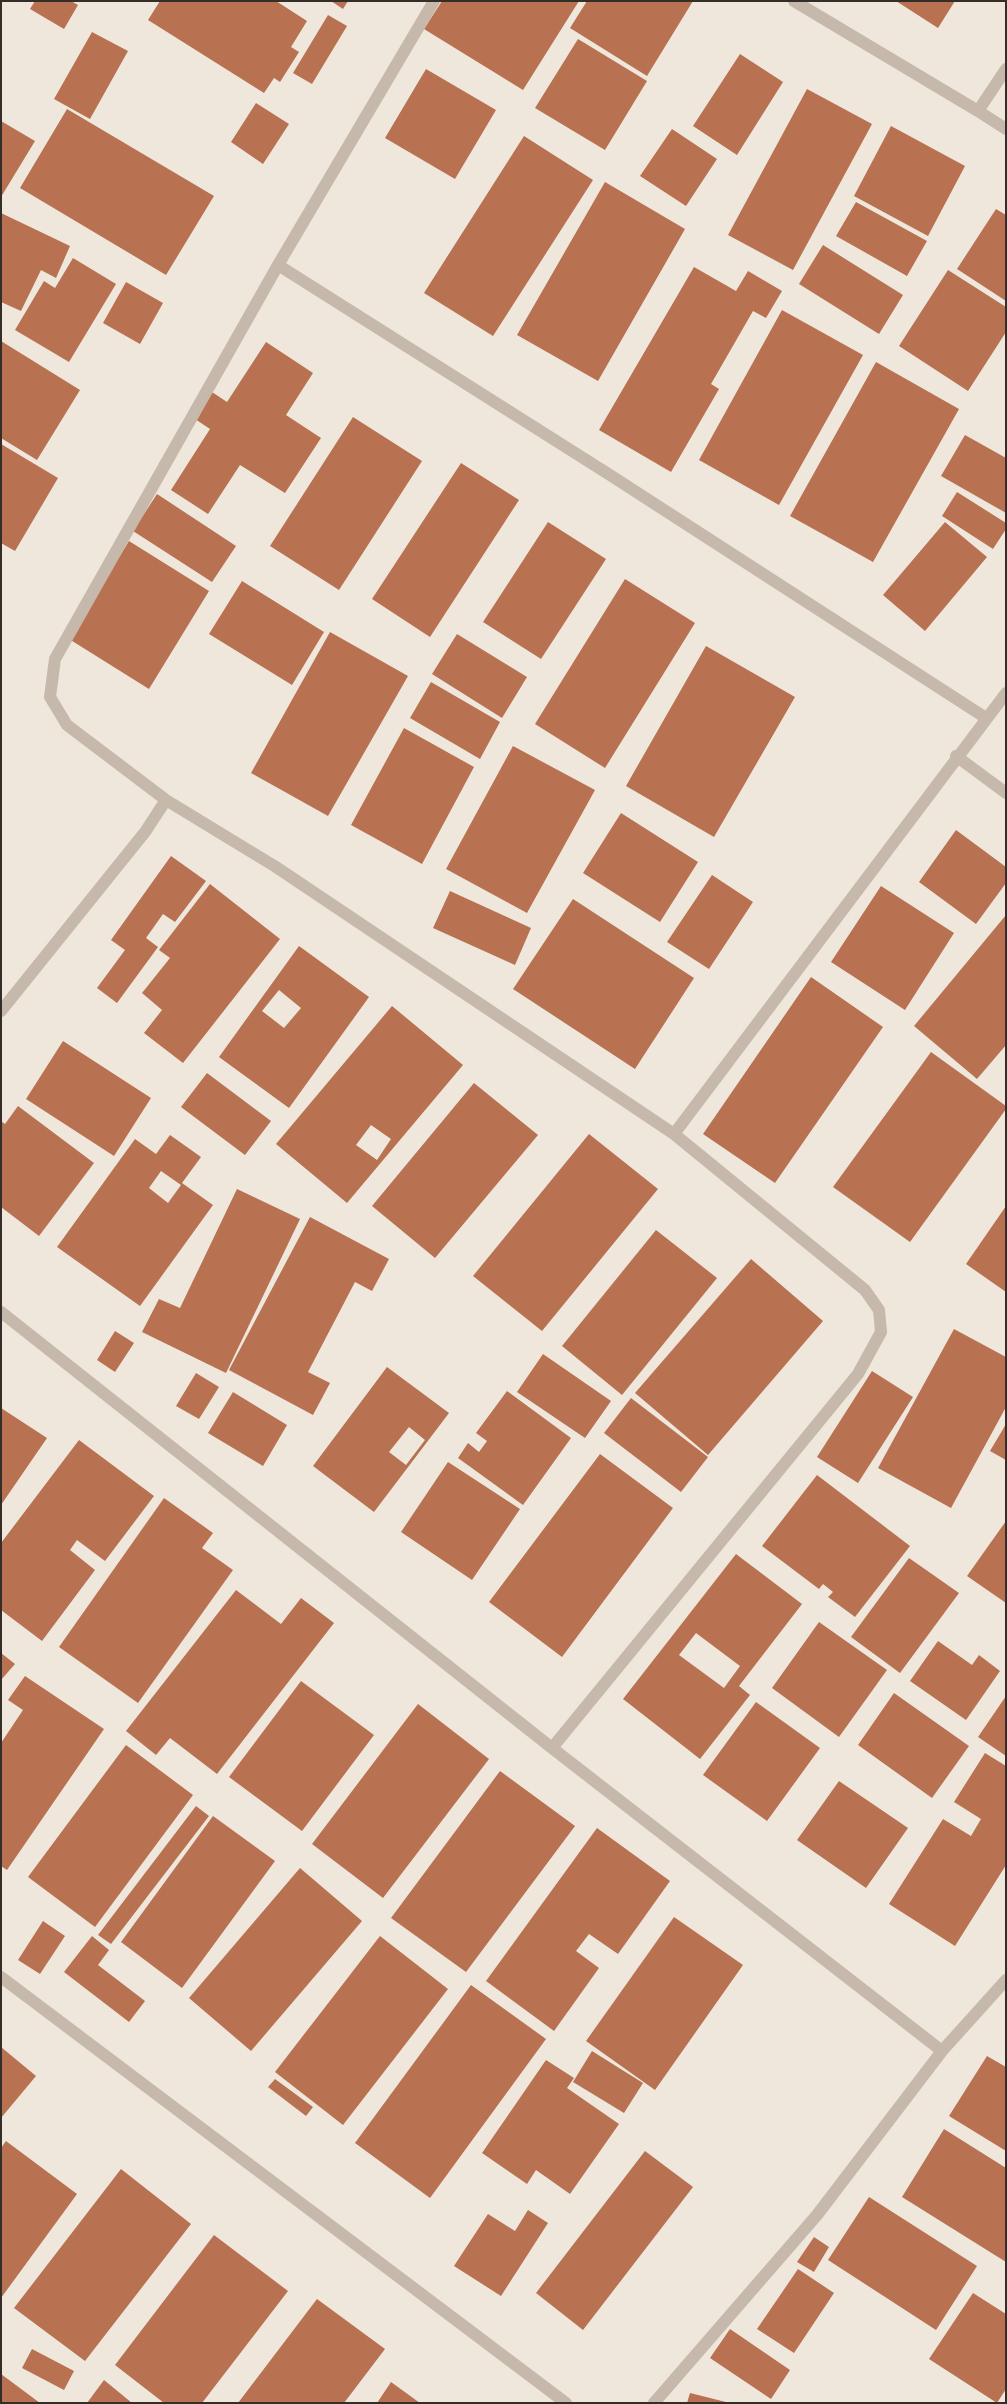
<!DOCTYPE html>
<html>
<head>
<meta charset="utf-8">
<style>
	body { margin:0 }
	#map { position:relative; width:1007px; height:2404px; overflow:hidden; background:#efe7dc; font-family:"Alegreya Sans",sans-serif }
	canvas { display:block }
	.frame { position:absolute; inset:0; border:2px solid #342d28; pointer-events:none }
</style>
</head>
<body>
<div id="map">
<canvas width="1007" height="2404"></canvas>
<div class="frame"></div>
</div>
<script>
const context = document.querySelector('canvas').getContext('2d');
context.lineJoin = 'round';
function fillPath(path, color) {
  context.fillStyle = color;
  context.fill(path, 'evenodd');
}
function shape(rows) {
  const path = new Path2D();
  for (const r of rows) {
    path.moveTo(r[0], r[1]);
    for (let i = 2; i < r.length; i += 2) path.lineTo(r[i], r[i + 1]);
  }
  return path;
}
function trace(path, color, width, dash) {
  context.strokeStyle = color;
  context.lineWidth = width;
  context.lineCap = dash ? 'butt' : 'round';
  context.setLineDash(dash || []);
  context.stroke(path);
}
const building = shape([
	[35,1,71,1,78,5,64,29,30,9],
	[160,1,276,1,307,21,291,47,299,52,280,82,274,78,264,93,148,20],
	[331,1,348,1,343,9],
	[442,1,579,1,523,90,424,29],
	[587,1,693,1,647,76,570,28],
	[896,1,955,1,938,28],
	[328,15,347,26,312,84,293,73],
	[92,32,128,51,90,119,54,99],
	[578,39,647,81,605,150,535,108],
	[740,54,783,82,737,155,693,126],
	[426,69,496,110,455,179,385,138],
	[807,89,872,124,793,270,728,235],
	[256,103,289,124,263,164,231,142],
	[67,109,214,196,166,275,20,188],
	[1,121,35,141,1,197],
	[891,126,965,166,928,236,854,196],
	[672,129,717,159,686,206,640,176],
	[524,136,593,180,493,336,424,293],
	[605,182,685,229,598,381,517,335],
	[856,202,927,241,907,276,836,236],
	[996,209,1006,215,1006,301,957,269],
	[1,213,70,246,56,278,41,270,21,311,1,302],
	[823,245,903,295,879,334,799,284],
	[73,258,116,284,69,362,15,330,44,281,55,288],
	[694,267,736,291,748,271,782,291,766,318,753,311,711,384,719,389,671,472,599,430],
	[948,270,1006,307,1006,332,968,391,899,346],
	[126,282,163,303,140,344,103,323],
	[782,310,863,355,779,505,699,460],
	[1,341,80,390,37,460,1,438],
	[266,342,313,373,286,415,321,438,285,493,240,465,208,514,171,490,210,429,195,419,212,392,227,402],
	[876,362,959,409,873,562,790,516],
	[353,417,422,461,339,590,270,546],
	[965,435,1006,458,1006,513,941,476],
	[1,444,58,478,15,551,1,543],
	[461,463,519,500,430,637,372,599],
	[957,492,1006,523,1006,529,993,549,942,516],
	[157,494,236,546,212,582,133,531],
	[548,522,606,559,541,659,483,622],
	[945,522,987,557,925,631,883,595],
	[129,541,209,591,149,689,69,639],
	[625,579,695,623,605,768,535,724],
	[242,581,324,632,292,685,209,634],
	[330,632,408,676,328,816,251,773],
	[457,634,527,677,502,718,432,674],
	[706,646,795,697,714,837,626,786],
	[431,682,500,722,480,759,410,718],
	[404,728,474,767,422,864,351,825],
	[513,746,595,790,527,913,446,869],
	[621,813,698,862,660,922,583,873],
	[956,830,1006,867,1006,883,976,924,919,882],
	[171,856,206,881,175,922,163,914,146,938,158,947,117,1003,97,988,125,950,111,940],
	[712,875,753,902,709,969,667,942],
	[210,884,280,939,183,1063,144,1033,162,1010,142,993,170,958,159,950],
	[881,886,954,933,905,1010,831,962],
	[450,891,531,928,515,965,433,928],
	[573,899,694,978,635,1069,513,989],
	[1006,915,1006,1045,977,1079,914,1026],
	[299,946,369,997,289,1108,219,1057],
	[279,990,301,1008,284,1028,262,1011],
	[811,977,883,1027,775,1183,703,1134],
	[392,1006,463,1065,347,1203,276,1144],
	[371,1125,391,1139,377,1160,356,1145],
	[63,1041,151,1098,114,1156,26,1099],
	[931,1052,1006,1106,1006,1109,910,1242,833,1187],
	[207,1073,271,1121,245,1155,181,1107],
	[474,1083,538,1135,435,1258,372,1206],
	[18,1106,94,1163,39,1236,1,1207,1,1121,5,1124],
	[589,1134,658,1189,542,1331,473,1276],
	[170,1135,201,1157,182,1183,213,1205,140,1306,57,1247,135,1139,156,1154],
	[161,1171,181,1185,168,1203,149,1188],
	[237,1189,300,1219,226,1373,142,1332,159,1299,180,1308],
	[1006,1206,1006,1292,966,1264],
	[310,1217,389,1259,372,1291,355,1282,308,1372,330,1383,313,1415,229,1370],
	[656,1230,717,1278,622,1395,562,1346],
	[751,1259,823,1321,708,1455,635,1393],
	[954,1329,1006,1357,1006,1407,951,1508,878,1468],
	[115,1331,134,1343,115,1372,97,1360],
	[543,1354,611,1401,585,1438,517,1392],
	[387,1367,449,1413,374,1512,313,1466],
	[409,1427,425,1440,406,1465,389,1452],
	[872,1371,913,1397,858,1483,817,1457],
	[196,1373,219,1387,199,1419,176,1406],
	[507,1391,571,1438,523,1505,458,1458,468,1443,479,1452,487,1441,476,1433],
	[233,1392,287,1425,263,1466,208,1433],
	[631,1398,708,1457,681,1492,604,1433],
	[1,1408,47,1438,1,1505],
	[1006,1424,1006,1460,990,1451],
	[79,1440,154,1496,105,1561,77,1540,70,1550,95,1570,42,1641,1,1610,1,1543],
	[600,1454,673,1508,562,1657,489,1602],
	[448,1462,520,1509,472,1580,401,1532],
	[817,1475,910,1546,855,1617,828,1597,833,1592,823,1584,819,1589,762,1546],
	[164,1498,213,1533,202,1548,233,1570,138,1703,59,1647],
	[1006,1521,1006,1603,967,1576],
	[736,1554,802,1604,739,1686,750,1695,700,1759,623,1699],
	[696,1633,740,1666,724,1688,679,1655],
	[909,1558,959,1593,900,1673,851,1637],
	[236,1590,281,1624,301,1598,334,1623,217,1774,170,1738,156,1755,126,1731],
	[819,1622,887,1670,839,1737,772,1688],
	[938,1641,972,1665,979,1655,1000,1671,966,1720,910,1681],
	[1,1653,15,1664,1,1680],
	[25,1676,104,1729,7,1870,1,1866,1,1743,23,1710,8,1700],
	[301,1681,374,1735,302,1831,229,1777],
	[894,1693,969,1746,932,1798,858,1745],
	[1006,1696,1006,1756,978,1737],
	[756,1702,820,1748,767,1821,703,1775],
	[418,1704,489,1759,383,1898,312,1844],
	[126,1745,193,1795,95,1927,28,1877],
	[985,1753,1006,1766,1006,1865,955,1946,889,1904,943,1819,971,1836,981,1819,954,1802],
	[500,1771,575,1826,466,1972,391,1918],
	[839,1781,908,1828,866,1888,797,1840],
	[196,1806,209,1816,111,1944,98,1935],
	[213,1816,275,1861,182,1988,121,1942],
	[597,1828,670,1881,618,1954,589,1934,576,1951,599,1968,554,2031,486,1981],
	[300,1868,362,1921,251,2051,189,1998],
	[674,1917,743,1965,655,2090,586,2041],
	[43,1921,65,1936,40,1974,18,1960],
	[92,1936,109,1950,98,1965,145,2001,129,2022,64,1972],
	[380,1936,448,1989,343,2125,275,2072],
	[471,1985,546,2039,430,2198,355,2143],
	[1,2047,36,2076,1,2118],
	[592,2051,643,2083,624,2113,573,2082],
	[987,2056,1006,2067,1006,2151,949,2116],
	[546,2060,574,2078,567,2088,619,2124,570,2194,536,2170,527,2184,482,2153],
	[275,2079,313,2107,306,2116,268,2087],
	[944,2129,1006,2168,1006,2262,902,2197],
	[6,2141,77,2194,1,2298,1,2148],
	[645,2151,693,2187,583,2330,536,2293],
	[121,2169,191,2224,85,2361,14,2308],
	[869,2197,977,2266,936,2330,828,2260],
	[528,2210,548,2223,501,2296,454,2266,488,2214,515,2231],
	[214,2235,288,2291,202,2403,164,2403,115,2365],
	[814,2237,829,2247,814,2272,797,2262],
	[798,2269,834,2293,794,2353,757,2329],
	[973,2293,1006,2314,1006,2389,997,2403,929,2359],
	[317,2299,385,2349,344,2403,238,2403],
	[730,2329,790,2370,771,2399,710,2358],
	[32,2349,74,2371,64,2390,22,2368],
	[1,2374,40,2403,1,2403],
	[104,2380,132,2403,87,2403],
	[391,2382,420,2403,377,2403],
	[690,2393,726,2402,726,2403,687,2403]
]);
const minor = shape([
	[794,1,978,111,1006,129],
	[978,111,1006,69],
	[278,265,610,475,986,718],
	[956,756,1006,793],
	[166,800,276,867,674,1134,865,1290,879,1310,881,1332,858,1374,552,1748],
	[1,1011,145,832,166,800,67,725,50,697,55,659,278,265,434,1],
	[674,1134,1006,693],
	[1,1312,552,1748,942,2051],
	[1,1977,566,2403],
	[654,2403,817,2215,942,2051,1006,1980]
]);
fillPath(building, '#b87151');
trace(minor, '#c6b8aa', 12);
</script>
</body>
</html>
